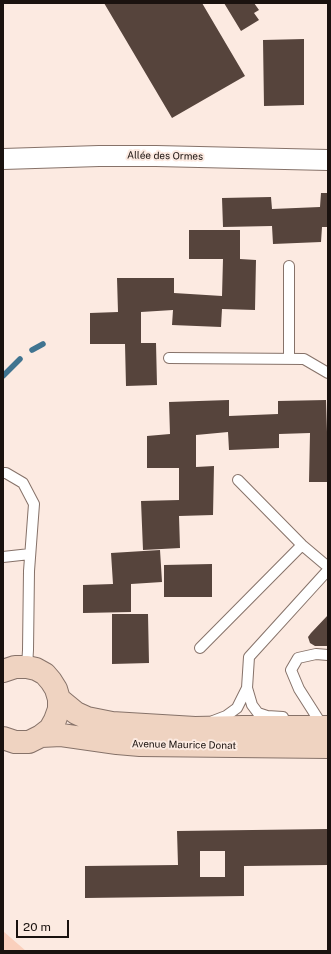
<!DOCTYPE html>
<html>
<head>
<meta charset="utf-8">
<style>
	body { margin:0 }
	#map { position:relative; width:331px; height:954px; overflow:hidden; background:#fceae1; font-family:"Public Sans",sans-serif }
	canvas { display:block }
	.frame { position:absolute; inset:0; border:4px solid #1a120f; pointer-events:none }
	.scale { position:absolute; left:16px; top:920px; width:53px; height:18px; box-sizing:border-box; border:2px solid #1a120f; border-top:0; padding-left:5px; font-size:12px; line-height:14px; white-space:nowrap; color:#1a120f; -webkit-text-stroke:3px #fceae1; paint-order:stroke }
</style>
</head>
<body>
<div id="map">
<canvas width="331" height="954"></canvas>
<div class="frame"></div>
<div class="scale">20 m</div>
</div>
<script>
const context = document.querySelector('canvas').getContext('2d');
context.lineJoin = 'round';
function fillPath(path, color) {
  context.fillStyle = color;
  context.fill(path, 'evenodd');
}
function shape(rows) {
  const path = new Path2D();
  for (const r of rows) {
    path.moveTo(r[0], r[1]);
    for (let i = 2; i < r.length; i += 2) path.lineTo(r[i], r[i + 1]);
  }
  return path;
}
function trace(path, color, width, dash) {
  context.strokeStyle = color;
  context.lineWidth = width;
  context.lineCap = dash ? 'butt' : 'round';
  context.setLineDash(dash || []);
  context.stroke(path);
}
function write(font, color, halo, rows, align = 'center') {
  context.font = font + ' "Public Sans",sans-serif';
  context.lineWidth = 4;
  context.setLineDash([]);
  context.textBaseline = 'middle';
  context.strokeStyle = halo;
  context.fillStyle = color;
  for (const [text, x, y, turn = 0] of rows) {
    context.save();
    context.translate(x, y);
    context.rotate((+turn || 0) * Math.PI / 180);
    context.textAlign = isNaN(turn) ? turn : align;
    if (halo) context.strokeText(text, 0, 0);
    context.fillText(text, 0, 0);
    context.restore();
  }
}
const green = shape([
	[3,931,26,951,3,951]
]);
const stream = shape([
	[32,350,43,344],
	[3,376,20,359]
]);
const building = shape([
	[104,3,202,3,245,76,172,118],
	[224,3,254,3,259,10,254,13,259,20,241,31],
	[304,39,304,105,264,106,263,40],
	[321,193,328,193,328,227,322,227,321,242,273,244,272,226,223,227,222,198,271,197,272,209,320,207],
	[189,230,240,230,240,259,256,260,255,310,222,309,221,327,172,325,173,310,141,312,141,343,156,343,157,385,126,386,125,344,90,344,90,313,118,312,117,278,174,278,174,293,222,296,223,259,189,259],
	[229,400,229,416,278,414,278,401,326,400,327,432,328,432,328,482,309,482,310,433,279,434,279,448,229,450,228,432,196,435,196,467,214,466,213,515,179,516,180,548,143,550,141,501,179,500,179,468,147,468,147,436,170,434,169,402],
	[160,550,162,582,131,584,131,612,83,613,83,585,113,584,111,553],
	[212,564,212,597,164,597,164,565],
	[112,614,148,614,149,663,112,664],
	[328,615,328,646,315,646,310,643,308,637,311,633],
	[328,829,328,865,244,866,244,896,85,898,85,866,178,865,177,831],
	[200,851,225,851,225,877,200,877]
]);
const service = shape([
	[169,358,304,359,328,373],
	[289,359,289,266],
	[3,473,6,473,23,483,34,504,29,571,28,650,27,667],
	[238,480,302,545,328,567],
	[3,557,30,554],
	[200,648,302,545],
	[283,717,267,716,258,713,252,705,247,688,249,657,328,570],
	[213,721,226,716,237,708,247,688],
	[320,722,299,689,291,670,298,658,316,654,328,655]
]);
const minor = shape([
	[3,159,99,156,156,156,328,160]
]);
const secondary = shape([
	[3,671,15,667,27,667,36,669,45,674,51,681,56,689,59,699,59,709,55,720,50,729,41,736,29,742,15,742,3,738],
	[59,699,76,713,87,718,112,723,195,728,243,727,328,727],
	[41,736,61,735,117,743,140,745,328,747]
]);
const streetNames = [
	["Allée des Ormes",165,156,1],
	["Avenue Maurice Donat",184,745,1]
];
fillPath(green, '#fad0bd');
trace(stream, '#407490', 5.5);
fillPath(building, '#56443c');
trace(service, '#867269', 12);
trace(minor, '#867269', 22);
trace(secondary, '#867269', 24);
trace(service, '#fff', 10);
trace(minor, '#fff', 20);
trace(secondary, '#efd3c1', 22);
write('10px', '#1a120f', '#fceae1', streetNames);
</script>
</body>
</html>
